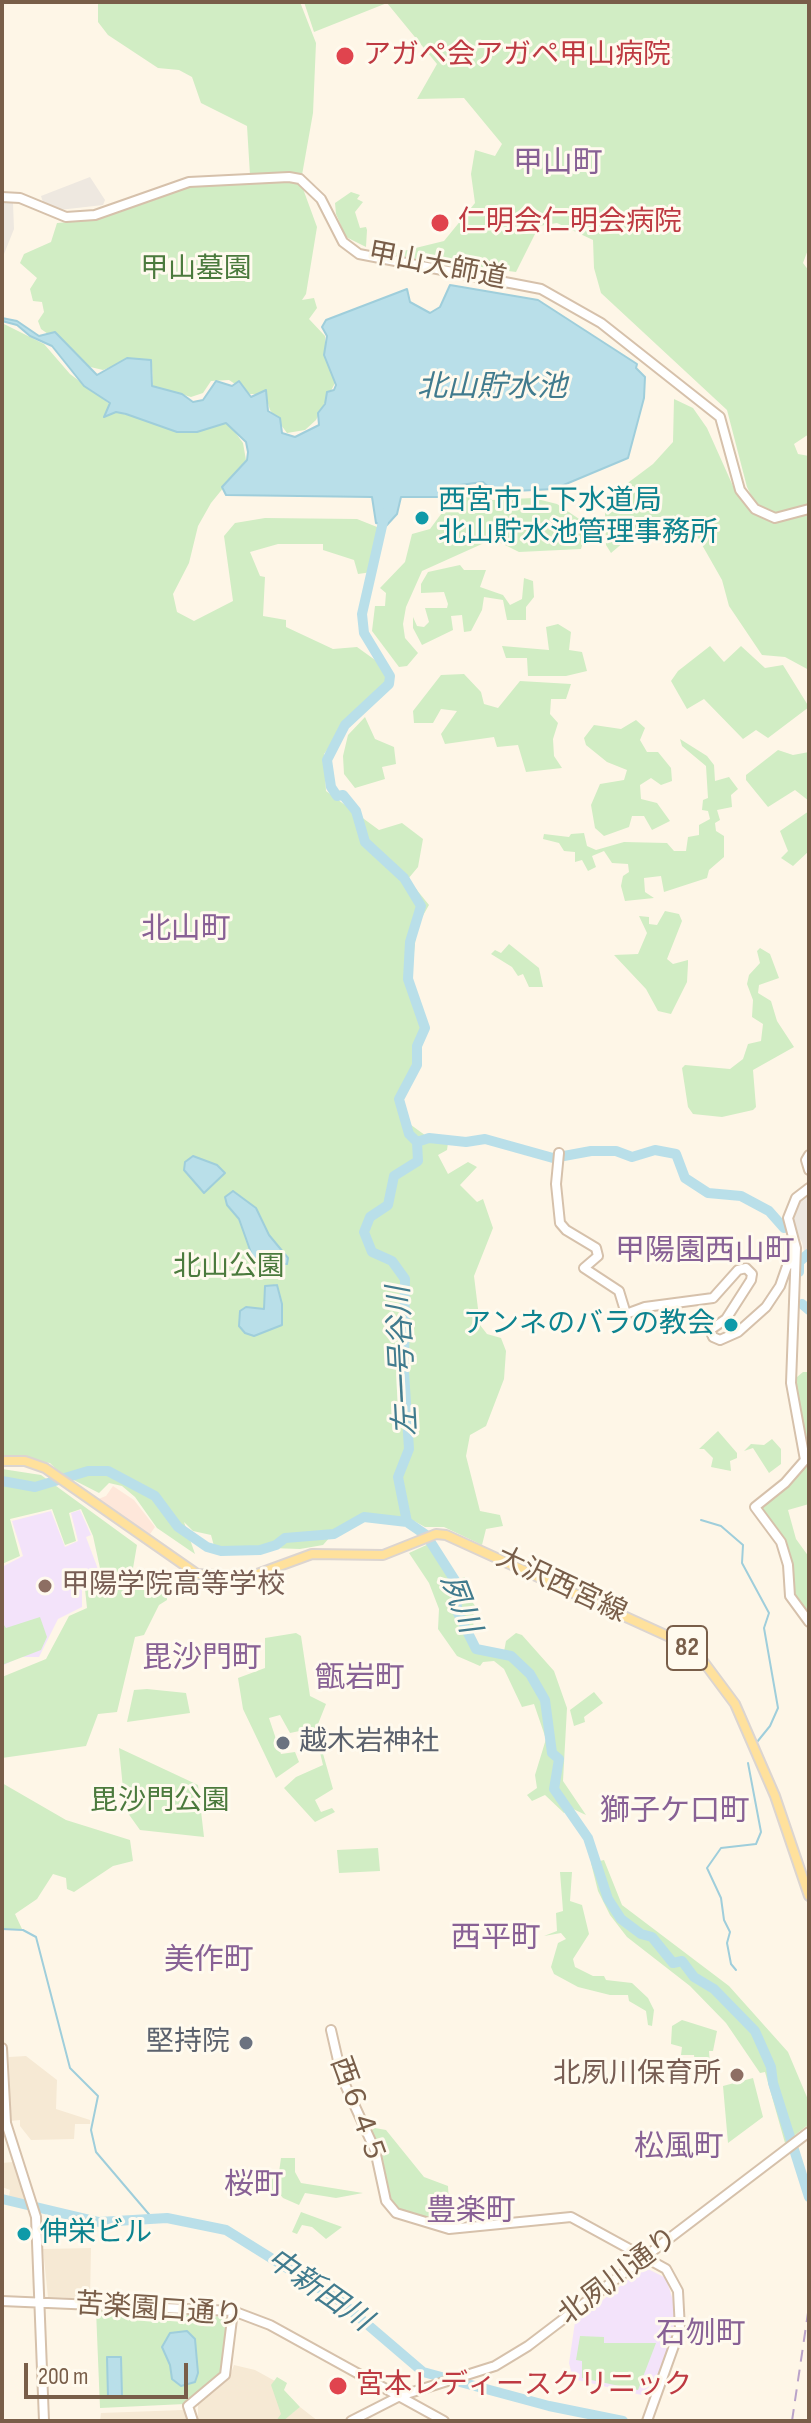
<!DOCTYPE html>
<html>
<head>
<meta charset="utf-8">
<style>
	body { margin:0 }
	#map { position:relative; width:811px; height:2423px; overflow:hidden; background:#fef6e7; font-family:"Sofia Sans Condensed",sans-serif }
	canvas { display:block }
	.frame { position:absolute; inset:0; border:4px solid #795e49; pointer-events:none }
	.scale { position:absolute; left:24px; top:2363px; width:164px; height:36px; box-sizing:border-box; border:4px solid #795e49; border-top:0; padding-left:10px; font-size:24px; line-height:28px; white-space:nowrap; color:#795e49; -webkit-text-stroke:6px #fffaee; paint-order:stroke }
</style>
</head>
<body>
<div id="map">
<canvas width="811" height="2423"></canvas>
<div class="frame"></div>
<div class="scale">200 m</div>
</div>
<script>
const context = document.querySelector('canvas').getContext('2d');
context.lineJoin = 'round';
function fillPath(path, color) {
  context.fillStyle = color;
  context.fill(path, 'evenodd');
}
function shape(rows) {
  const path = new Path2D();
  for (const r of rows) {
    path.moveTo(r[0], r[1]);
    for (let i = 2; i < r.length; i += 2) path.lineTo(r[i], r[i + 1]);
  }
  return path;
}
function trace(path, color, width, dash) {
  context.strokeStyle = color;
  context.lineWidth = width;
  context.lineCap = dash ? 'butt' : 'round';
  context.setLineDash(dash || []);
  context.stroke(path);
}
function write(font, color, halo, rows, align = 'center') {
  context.font = font + ' "Sofia Sans Condensed","Noto Sans JP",sans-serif';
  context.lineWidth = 6;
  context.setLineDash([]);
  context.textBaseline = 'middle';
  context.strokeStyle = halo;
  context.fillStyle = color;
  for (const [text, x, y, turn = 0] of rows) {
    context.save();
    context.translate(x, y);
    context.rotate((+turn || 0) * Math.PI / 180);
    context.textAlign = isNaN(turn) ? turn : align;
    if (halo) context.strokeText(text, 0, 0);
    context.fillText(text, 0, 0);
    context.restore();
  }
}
const residential = shape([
	[26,2056,57,2080,56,2109,90,2120,90,2124,75,2124,74,2139,31,2140,20,2126,20,2120,10,2121,9,2057],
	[13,2162,25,2200,23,2201,9,2197,10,2190,2,2187,2,2163],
	[91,2248,90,2299,48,2297,43,2249],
	[234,2365,255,2370,275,2381,284,2406,288,2404,292,2410,287,2417,300,2407,318,2421,198,2421,198,2404,229,2378],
	[183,2410,189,2421,100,2421,101,2413]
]);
const commercial = shape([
	[113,1486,134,1500,155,1527,148,1537,96,1500,106,1496]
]);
const industrial = shape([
	[90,177,105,200,103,205,59,210,43,202,41,196],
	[2,202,13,203,14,229,2,259],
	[805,1196,809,1198,809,1260,806,1261,802,1242,793,1229,793,1213,800,1198]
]);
const education = shape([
	[80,1510,91,1535,86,1537,102,1580,82,1588,82,1607,58,1619,39,1657,20,1657,2,1666,2,1567,23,1556,12,1521,51,1511,65,1547,78,1541,71,1513],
	[644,2267,666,2278,675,2307,673,2337,650,2397,573,2379,569,2363,575,2322]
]);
const green = shape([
	[98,2,300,2,316,43,313,113,302,175,250,175,247,126,201,103,192,77,179,70,158,68,108,35,98,22],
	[304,2,809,2,809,247,803,263,809,271,809,434,794,444,798,454,809,456,809,505,781,514,770,513,756,505,747,487,727,410,601,293,594,268,593,240,557,223,539,226,516,272,387,255,444,241,475,203,471,174,475,150,495,156,502,144,464,98,417,99,437,64,387,3,314,32],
	[291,181,302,186,317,227,306,294,302,300,314,298,317,308,309,319,325,336,326,353,333,365,335,383,316,420,305,430,287,433,270,410,265,394,250,394,229,380,211,381,203,393,191,397,153,386,152,365,134,358,103,370,82,365,69,349,41,329,38,321,44,312,42,302,33,301,30,289,37,278,20,263,24,254,51,242,57,223,94,220,190,185],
	[351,192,360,195,357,199,363,202,355,212,360,228,366,227,367,230,366,247,346,237,336,214,335,203],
	[2,323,44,344,70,374,123,414,169,424,226,420,243,443,246,460,211,503,198,526,189,563,173,594,177,612,194,621,233,601,224,536,235,523,265,518,357,519,382,529,372,572,358,574,354,560,323,550,323,544,278,544,250,552,260,576,265,577,263,616,286,620,286,627,333,649,357,647,389,670,387,684,346,725,324,754,326,791,379,830,402,823,423,839,418,867,408,879,429,905,417,926,413,961,413,992,427,1020,398,1106,407,1122,433,1141,448,1143,447,1150,438,1155,448,1174,468,1162,477,1167,460,1185,477,1202,483,1199,493,1228,474,1276,480,1325,487,1334,501,1338,506,1351,504,1379,486,1426,470,1435,466,1456,480,1511,500,1515,503,1526,486,1529,482,1545,444,1527,425,1527,414,1521,386,1517,339,1527,323,1545,300,1549,214,1546,211,1535,193,1531,184,1522,195,1554,157,1528,135,1497,122,1486,109,1483,99,1493,60,1473,50,1463,2,1457],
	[674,399,693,408,707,428,737,495,755,515,785,521,809,512,809,670,785,657,762,655,729,606,722,580,689,522,643,526,611,553,606,545,605,513,629,482,653,464,673,442],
	[476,489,492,500,533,498,557,504,588,525,581,549,519,552,493,539,422,571,406,607,403,624,405,638,418,653,407,666,399,667,372,631,375,606,385,606,386,593,380,588,405,562,412,534,430,529,450,502],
	[460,565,464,570,486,570,480,587,503,595,510,605,522,599,524,578,533,581,534,597,526,607,526,620,507,620,503,600,484,597,482,610,471,631,464,632,462,615,451,616,453,630,422,645,413,628,413,617,417,626,424,627,429,622,425,608,447,608,448,604,444,592,421,593,421,584,428,572],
	[558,624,571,632,569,650,582,652,587,671,566,676,528,676,527,658,506,658,502,646,549,650,546,627],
	[710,646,724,662,741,646,765,668,783,665,809,707,768,738,756,730,743,739,704,699,687,709,671,681,678,671],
	[464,674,481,692,484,704,498,708,520,681,571,684,566,699,551,699,550,714,558,723,553,739,554,756,562,768,526,772,518,745,497,747,494,737,445,744,441,734,457,711,441,709,433,723,414,723,413,711,441,675],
	[365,717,375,739,394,747,396,764,382,767,385,779,355,788,344,774,343,756,348,735],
	[636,720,645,728,640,740,647,752,658,752,671,768,672,781,661,785,651,778,640,785,641,799,657,803,670,821,652,830,644,816,632,816,629,827,604,836,595,828,591,805,600,784,624,780,627,770,607,762,586,745,584,738,594,725,621,729],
	[680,739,707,756,714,765,715,781,729,777,738,789,731,795,732,807,717,810,720,820,715,823,716,831,724,836,724,857,709,870,707,878,664,892,661,876,644,878,645,892,654,898,625,901,621,886,623,876,629,872,628,864,612,863,604,851,592,856,596,867,588,871,582,860,575,862,575,852,564,851,559,843,543,839,544,834,569,837,571,834,584,833,587,846,596,850,624,842,667,843,674,851,686,851,688,837,699,835,699,825,710,819,708,811,702,810,703,800,708,798,706,766,682,746],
	[778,750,793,755,809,752,809,801,795,790,768,807,746,780,746,775],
	[809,811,809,851,793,866,781,858,788,851,780,831],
	[665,911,679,914,682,921,667,959,673,964,688,960,688,964,687,982,671,1014,658,1011,646,989,614,955,638,954,647,933,639,916,649,917,649,924,657,925],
	[509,944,539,968,543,987,529,987,523,974,518,976,512,967,491,954,495,950,501,953],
	[760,948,770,954,779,978,759,985,758,993,771,1001,777,1021,794,1047,753,1070,756,1107,753,1110,722,1117,693,1114,688,1107,682,1068,685,1065,730,1069,743,1059,748,1044,761,1041,763,1024,752,1017,753,1000,747,984,749,975,760,963,757,951],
	[705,1237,719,1252,704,1265,690,1258,690,1248],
	[803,1372,809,1372,809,1504,788,1510,796,1539,809,1557,809,1618,791,1590,787,1547,762,1508,800,1474,809,1457,796,1384,797,1377],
	[718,1431,737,1453,737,1458,730,1461,731,1471,711,1467,713,1458,704,1449,699,1449],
	[772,1439,781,1449,781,1464,769,1473,753,1448,744,1451,751,1444,764,1445],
	[2,1469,41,1475,137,1545,132,1574,144,1581,152,1576,166,1578,167,1600,159,1605,144,1635,135,1637,117,1712,98,1714,86,1746,2,1758,2,1677,46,1659,69,1616,87,1608,85,1589,103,1582,93,1536,81,1509,69,1513,76,1541,65,1545,52,1509,10,1519,20,1556,2,1564],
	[433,1542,459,1579,465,1577,466,1593,478,1610,472,1616,474,1627,469,1630,467,1639,473,1651,503,1657,506,1641,516,1633,522,1635,554,1671,567,1708,563,1781,586,1815,573,1809,564,1813,545,1795,532,1801,527,1795,537,1788,535,1775,546,1739,534,1704,522,1707,504,1669,494,1661,483,1662,480,1666,457,1656,438,1629,439,1609,429,1583,409,1553],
	[40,1617,47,1637,41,1650,2,1665,2,1622,6,1628],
	[296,1633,301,1636,310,1696,326,1704,316,1729,333,1789,315,1800,321,1812,332,1808,335,1812,315,1822,284,1788,296,1777,323,1765,314,1728,290,1733,280,1715,269,1718,281,1754,295,1752,299,1762,276,1778,243,1709,238,1678,265,1668,265,1638],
	[147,1689,186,1693,190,1713,127,1722,134,1690],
	[594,1692,603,1703,584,1717,585,1722,574,1726,570,1710],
	[119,1748,198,1785,204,1837,140,1830,125,1809],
	[2,1783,66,1820,130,1840,133,1861,113,1866,74,1892,67,1889,66,1878,53,1874,37,1899,15,1914,22,1929,2,1929],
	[378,1848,380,1871,339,1873,337,1850],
	[604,1860,622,1905,729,1986,788,2052,809,2102,809,2124,785,2143,765,2072,760,2073,726,2023,690,1986,627,1937,610,1915,598,1891,591,1863],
	[560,1872,572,1872,570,1901,582,1905,589,1934,573,1959,575,1967,593,1976,604,1976,606,1980,632,1983,648,1998,654,2010,652,2026,648,2025,646,2011,629,2001,628,1995,610,1995,578,1987,554,1974,551,1967,558,1943,566,1939,561,1933,544,1936,557,1931,556,1913,563,1911],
	[682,2020,717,2031,713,2051,709,2051,710,2065,695,2064,694,2055,681,2055,682,2047,671,2044,672,2026],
	[753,2078,763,2117,728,2143,723,2086],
	[375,2128,386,2130,424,2177,448,2186,450,2224,400,2210,392,2203,380,2148,370,2131],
	[281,2158,295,2158,295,2172,301,2183,363,2193,336,2198,305,2193,299,2205,283,2198,278,2192,260,2187,261,2178,278,2179],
	[301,2212,342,2227,326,2239,312,2227,302,2225,297,2234,292,2232],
	[96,2310,229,2317,221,2375,185,2404,100,2408],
	[580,2336,604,2337,604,2343,656,2343,638,2390,582,2378,582,2361,576,2360],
	[277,2377,287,2383,284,2390,300,2407,283,2421,276,2421,281,2414,271,2385]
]);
const water = shape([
	[450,285,538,300,637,364,636,368,645,377,644,398,628,458,554,489,494,492,483,482,444,487,440,497,401,497,397,514,386,526,376,523,372,497,226,495,222,487,247,460,248,452,246,442,226,423,197,432,177,432,126,414,116,412,104,417,110,403,84,386,52,346,30,336,17,325,2,321,2,318,17,321,39,336,55,332,97,375,127,358,151,360,152,386,182,394,193,402,203,400,216,381,232,386,239,381,251,397,266,390,268,411,280,418,282,433,295,437,319,425,318,413,325,404,327,392,334,390,336,385,324,355,327,336,322,327,326,320,407,289,410,302,430,313,440,307,450,285],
	[193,1156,217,1165,225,1173,204,1193,184,1170,185,1162,193,1156],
	[233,1191,256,1208,269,1235,288,1258,287,1264,255,1264,239,1219,227,1205,225,1197,233,1191],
	[277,1285,282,1304,282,1325,254,1336,245,1333,239,1326,240,1311,246,1307,264,1309,265,1286,277,1285],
	[187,2331,195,2339,198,2373,195,2382,181,2386,172,2379,170,2365,162,2347,170,2333,187,2331],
	[107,2357,121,2357,122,2397,108,2397,107,2357]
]);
const stream = shape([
	[2,6,4,2],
	[701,1520,721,1526,743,1545,742,1563,769,1613,764,1628,778,1708,770,1726,757,1742],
	[2,1929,23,1930,36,1937,70,2068,98,2096,91,2130,96,2152,153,2219],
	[736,1970,731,1964,727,1943,730,1932,724,1920,721,1898,707,1868,721,1848,756,1844,761,1832,748,1763]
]);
const river = shape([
	[385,513,362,614,364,633,390,676,389,684,345,725,327,760,331,787,337,796,343,795,356,811,365,842,404,878,421,906,410,942,408,979,425,1028,417,1046,417,1065,399,1099,409,1134,417,1142,429,1138,466,1142,485,1139,553,1158,591,1151,616,1151,632,1157,655,1150,676,1154,685,1178,708,1193,741,1196,769,1211,784,1228],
	[799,1272,799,1262,808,1254],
	[802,1304,809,1310],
	[2,1481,35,1487,88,1471,108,1471,155,1496,178,1527,207,1547,221,1551,260,1550,276,1545,285,1538,334,1534,364,1517,407,1522,426,1535,456,1582,457,1611,476,1649,511,1656,530,1674,545,1700,552,1753,559,1759,554,1789,588,1838,608,1899,621,1919,641,1934,652,1937,673,1963,682,1961,694,1977,714,1989,755,2031,771,2067,773,2083,809,2197],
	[407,1522,398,1477,409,1449,404,1372,405,1279,392,1261,372,1252,364,1232,370,1217,388,1205,394,1176,418,1161,417,1142],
	[2,2199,99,2222,167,2218,226,2230,340,2301,423,2372,549,2406,623,2421]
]);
const secondary = shape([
	[2,197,20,198,66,217,95,215,189,182,289,177,300,179,321,199,343,242,359,254,541,289,601,323,720,417,740,490,755,509,775,518,809,509],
	[559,1153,556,1184,560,1223,566,1230,596,1248,598,1256,584,1268,619,1291,626,1314,645,1307,713,1298,738,1270,746,1268,752,1274,751,1280,726,1319,710,1330,713,1337,720,1340,738,1332,766,1307,780,1286,787,1266,795,1261],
	[809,1155,806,1160,809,1170],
	[809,1188,796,1198,788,1218,796,1248,791,1383,805,1460,785,1483,755,1507,781,1542,788,1565,790,1596,809,1622],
	[331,2030,342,2078,375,2150,386,2201,396,2213,449,2229,571,2217,666,2269,678,2291,680,2329,647,2421],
	[2,2048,6,2123,36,2217,44,2421],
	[2,2301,233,2311,270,2325,444,2421],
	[193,2421,188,2406,225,2375,233,2311],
	[351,2421,400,2396,495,2366,528,2346,809,2132]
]);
const primary = shape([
	[2,1461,25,1461,45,1468,197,1574,249,1577,312,1554,383,1555,436,1534,446,1535,672,1638,703,1661,735,1704,775,1796,809,1896]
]);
const rail = shape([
	[792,2421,809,2306]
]);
const markers = [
	[345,56,10,"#e0444e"],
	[440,223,10,"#e0444e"],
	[422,518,8,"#0f9aa8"],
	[731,1325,8,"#0f9aa8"],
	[45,1586,8,"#8d6e63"],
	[283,1743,8,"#6b7280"],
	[246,2043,8,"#6b7280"],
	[737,2075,8,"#8d6e63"],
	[24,2234,8,"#0f9aa8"],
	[338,2386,10,"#e0444e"]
];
const shields = [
	[687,1648,40]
];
const shieldNames = [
	["82",687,1648]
];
const healthNames = [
	["アガペ会アガペ甲山病院",363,56],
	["仁明会仁明会病院",458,223],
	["宮本レディースクリニック",356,2386]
];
const streetNames = [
	["甲山大師道",437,267,11],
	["大沢西宮線",561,1586,25],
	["西６４５",357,2111,70],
	["北夙川通り",619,2277,-37],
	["苦楽園口通り",159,2311,4]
];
const parkNames = [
	["甲山墓園",196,270],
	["北山公園",229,1268],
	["毘沙門公園",160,1802]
];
const cultureNames = [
	["西宮市上下水道局",438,502],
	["北山貯水池管理事務所",438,534],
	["アンネのバラの教会",715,1325,"right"],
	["伸栄ビル",40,2234]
];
const educationNames = [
	["甲陽学院高等学校",61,1586],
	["北夙川保育所",721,2075,"right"]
];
const worshipNames = [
	["越木岩神社",299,1743],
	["堅持院",230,2043,"right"]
];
const neighbourhoodNames = [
	["甲山町",558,164],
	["北山町",186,930],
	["甲陽園西山町",705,1252],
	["毘沙門町",202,1659],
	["甑岩町",360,1679],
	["獅子ケ口町",675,1812],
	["西平町",496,1939],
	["美作町",209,1961],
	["松風町",679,2148],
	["桜町",254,2186],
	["豊楽町",471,2212],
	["石刎町",701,2335]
];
const waterNames = [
	["北山貯水池",492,388],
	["左一号谷川",404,1361,-93],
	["夙川",459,1604,69],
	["中新田川",318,2291,35]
];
fillPath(residential, '#f6e9d4');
fillPath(commercial, '#fee7da');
fillPath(industrial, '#eee8e0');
fillPath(education, '#f3e3fa');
fillPath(green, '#d1edc4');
fillPath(water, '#b9dfe9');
trace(water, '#9fcedb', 2);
trace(stream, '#9fcedb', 2);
trace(river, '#b9dfe9', 10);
trace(secondary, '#d6c1ab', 12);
trace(primary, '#dcd5d0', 12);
trace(secondary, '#fff', 8);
trace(primary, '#ffe19c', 8);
trace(rail, '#baa3c9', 2, [12, 8]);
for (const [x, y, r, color] of markers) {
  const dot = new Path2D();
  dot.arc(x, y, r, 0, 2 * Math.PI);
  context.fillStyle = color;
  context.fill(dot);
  trace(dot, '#fffaee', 3);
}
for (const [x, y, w] of shields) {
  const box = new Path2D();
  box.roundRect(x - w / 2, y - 22, w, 44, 6);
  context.fillStyle = '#fffaee';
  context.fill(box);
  trace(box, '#795e49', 2);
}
write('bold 26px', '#795e49', null, shieldNames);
write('28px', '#be3a42', '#fffaee', healthNames, 'left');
write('28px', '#795e49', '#fffaee', streetNames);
write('28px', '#4b7a3d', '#fffaee', parkNames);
write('28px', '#0d838f', '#fffaee', cultureNames, 'left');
write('28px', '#785e54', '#fffaee', educationNames, 'left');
write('28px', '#5b616d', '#fffaee', worshipNames, 'left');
write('30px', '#886195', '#fffaee', neighbourhoodNames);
write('italic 30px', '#417b8e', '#fffaee', waterNames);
</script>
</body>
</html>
